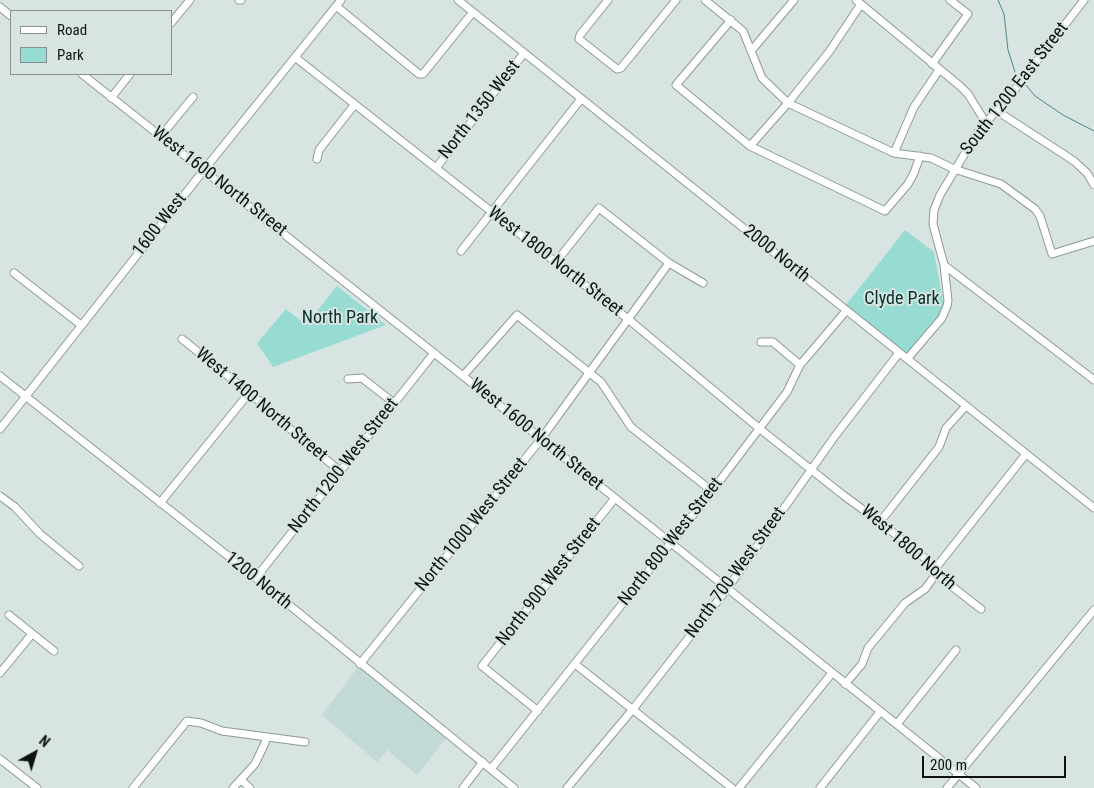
<!DOCTYPE html>
<html>
<head>
<meta charset="utf-8">
<style>
	body { margin:0 }
	#map { position:relative; width:1094px; height:788px; overflow:hidden; background:#d7e4e2; font-family:"Roboto Condensed",sans-serif }
	canvas { display:block }
	.legend { position:absolute; left:10px; top:10px; width:162px; height:65px; box-sizing:border-box; background:#d7e4e2; border:1px solid #87908e; margin:0; padding:6px 9px; list-style:none; font-size:15px; color:#0e1211 }
	.legend li { display:flex; align-items:center; gap:10px; height:25px }
	.legend b { width:25px; border:1px solid #87908e }
	.north { position:absolute; left:10px; top:728px; width:50px; height:50px; -webkit-text-stroke:4px #d7e4e2; paint-order:stroke; rotate:39deg; font-size:14px; font-weight:700; line-height:20px; text-align:center; color:#0e1211 }
	.north::after { content:''; display:block; margin:auto; width:18px; height:22px; background:#0e1211; clip-path:polygon(50% 0,100% 100%,50% 72%,0 100%) }
	.scale { position:absolute; left:922px; top:756px; width:144px; height:22px; box-sizing:border-box; border:2px solid #0e1211; border-top:0; padding-left:6px; font-size:15px; line-height:18px; white-space:nowrap; color:#0e1211; -webkit-text-stroke:4px #d7e4e2; paint-order:stroke }
</style>
</head>
<body>
<div id="map">
<canvas width="1094" height="788"></canvas>
<ul class="legend">
<li><b style="height:6px;background:#fff"></b>Road</li>
<li><b style="height:14px;background:#97dcd2"></b>Park</li>
</ul>
<div class="north">N</div>
<div class="scale">200 m</div>
</div>
<script>
const context = document.querySelector('canvas').getContext('2d');
context.lineJoin = 'round';
function fillPath(path, color) {
  context.fillStyle = color;
  context.fill(path, 'evenodd');
}
function shape(rows) {
  const path = new Path2D();
  for (const r of rows) {
    path.moveTo(r[0], r[1]);
    for (let i = 2; i < r.length; i += 2) path.lineTo(r[i], r[i + 1]);
  }
  return path;
}
function trace(path, color, width, dash) {
  context.strokeStyle = color;
  context.lineWidth = width;
  context.lineCap = dash ? 'butt' : 'round';
  context.setLineDash(dash || []);
  context.stroke(path);
}
function write(font, color, halo, rows, align = 'center') {
  context.font = font + ' "Roboto Condensed",sans-serif';
  context.lineWidth = 4;
  context.setLineDash([]);
  context.textBaseline = 'middle';
  context.strokeStyle = halo;
  context.fillStyle = color;
  for (const [text, x, y, turn = 0] of rows) {
    context.save();
    context.translate(x, y);
    context.rotate((+turn || 0) * Math.PI / 180);
    context.textAlign = isNaN(turn) ? turn : align;
    if (halo) context.strokeText(text, 0, 0);
    context.fillText(text, 0, 0);
    context.restore();
  }
}
const built = shape([
	[360,664,449,735,417,775,387,750,377,762,322,715]
]);
const green = shape([
	[905,230,934,252,944,307,936,321,906,355,846,305],
	[337,286,386,325,273,367,257,343,286,309,306,325]
]);
const stream = shape([
	[998,0,1004,14,1008,50,1015,72],
	[1026,85,1035,96,1063,115,1094,131]
]);
const minor = shape([
	[239,0,241,0],
	[458,0,1094,508],
	[608,0,580,35,579,39,617,69,621,68,676,0],
	[705,0,743,31,762,78,788,103,894,153,931,158,954,169,1001,184,1035,209,1040,216,1052,254,1094,241],
	[856,0,960,86,968,94,986,123],
	[336,6,419,74,423,74,473,12],
	[0,7,11,16],
	[731,20,676,85,750,146,885,211,908,184,914,173,920,156],
	[171,23,190,0],
	[751,51,794,0],
	[296,58,628,319,760,429,843,495,880,522,932,564,936,574,981,609],
	[932,64,968,14,950,0],
	[82,74,463,376,976,788],
	[111,98,130,74],
	[997,111,1074,161,1087,173,1094,185],
	[161,136,193,97],
	[750,146,788,103,829,52,861,4],
	[894,153,914,107,939,70],
	[317,159,319,150,355,104],
	[436,168,524,53],
	[461,251,581,99],
	[556,262,599,208,669,263,703,283],
	[944,265,1094,380],
	[14,273,81,325],
	[182,339,268,408,301,439,340,471],
	[761,342,773,342,800,365],
	[907,359,942,318,947,306,948,301,944,265,933,224,934,210,940,195,977,133,1012,93,1084,0],
	[0,376,261,582,514,788],
	[463,376,517,315,601,382,631,427,712,491],
	[348,379,362,378,394,403],
	[0,429,204,170,341,0],
	[0,496,15,507,40,534,79,566],
	[160,503,249,393],
	[880,522,939,447,946,428,966,406],
	[934,570,1026,454],
	[261,582,260,576,262,570,434,353],
	[9,615,54,651],
	[360,664,541,439,669,263],
	[575,664,732,788],
	[0,673,32,634],
	[845,684,862,664,868,648,905,603,925,589,936,574],
	[538,711,482,666,615,498],
	[897,724,956,650],
	[0,759,37,788],
	[491,769,712,491,787,392,800,365,846,311],
	[241,780,250,788],
	[133,788,187,721,201,723,222,731,305,742],
	[233,788,255,764,265,743,266,737],
	[463,788,483,762],
	[567,788,633,709,727,589,835,436,899,353],
	[739,788,832,673],
	[820,788,880,712],
	[947,788,1094,610]
]);
const streetNames = [
	["South 1200 East Street",1015,89,-52],
	["North 1350 West",480,110,-52],
	["West 1600 North Street",219,182,38],
	["1600 West",160,225,-52],
	["2000 North",776,254,39],
	["West 1800 North Street",555,262,38],
	["West 1400 North Street",261,405,40],
	["West 1600 North Street",536,435,39],
	["North 1200 West Street",344,466,-52],
	["North 1000 West Street",472,525,-51],
	["North 800 West Street",671,542,-52],
	["West 1800 North",908,548,41],
	["North 700 West Street",736,573,-54],
	["1200 North",258,581,39],
	["North 900 West Street",549,582,-52]
];
const parkNames = [
	["Clyde Park",902,299],
	["North Park",340,318]
];
fillPath(built, '#c3d9d5');
fillPath(green, '#97dcd2');
trace(stream, '#4e8880', 1);
trace(minor, '#8e9a98', 9);
trace(minor, '#fff', 7);
write('18px', '#0e1211', '#d7e4e2', streetNames);
write('18px', '#07302c', '#d7e4e2', parkNames);
</script>
</body>
</html>
